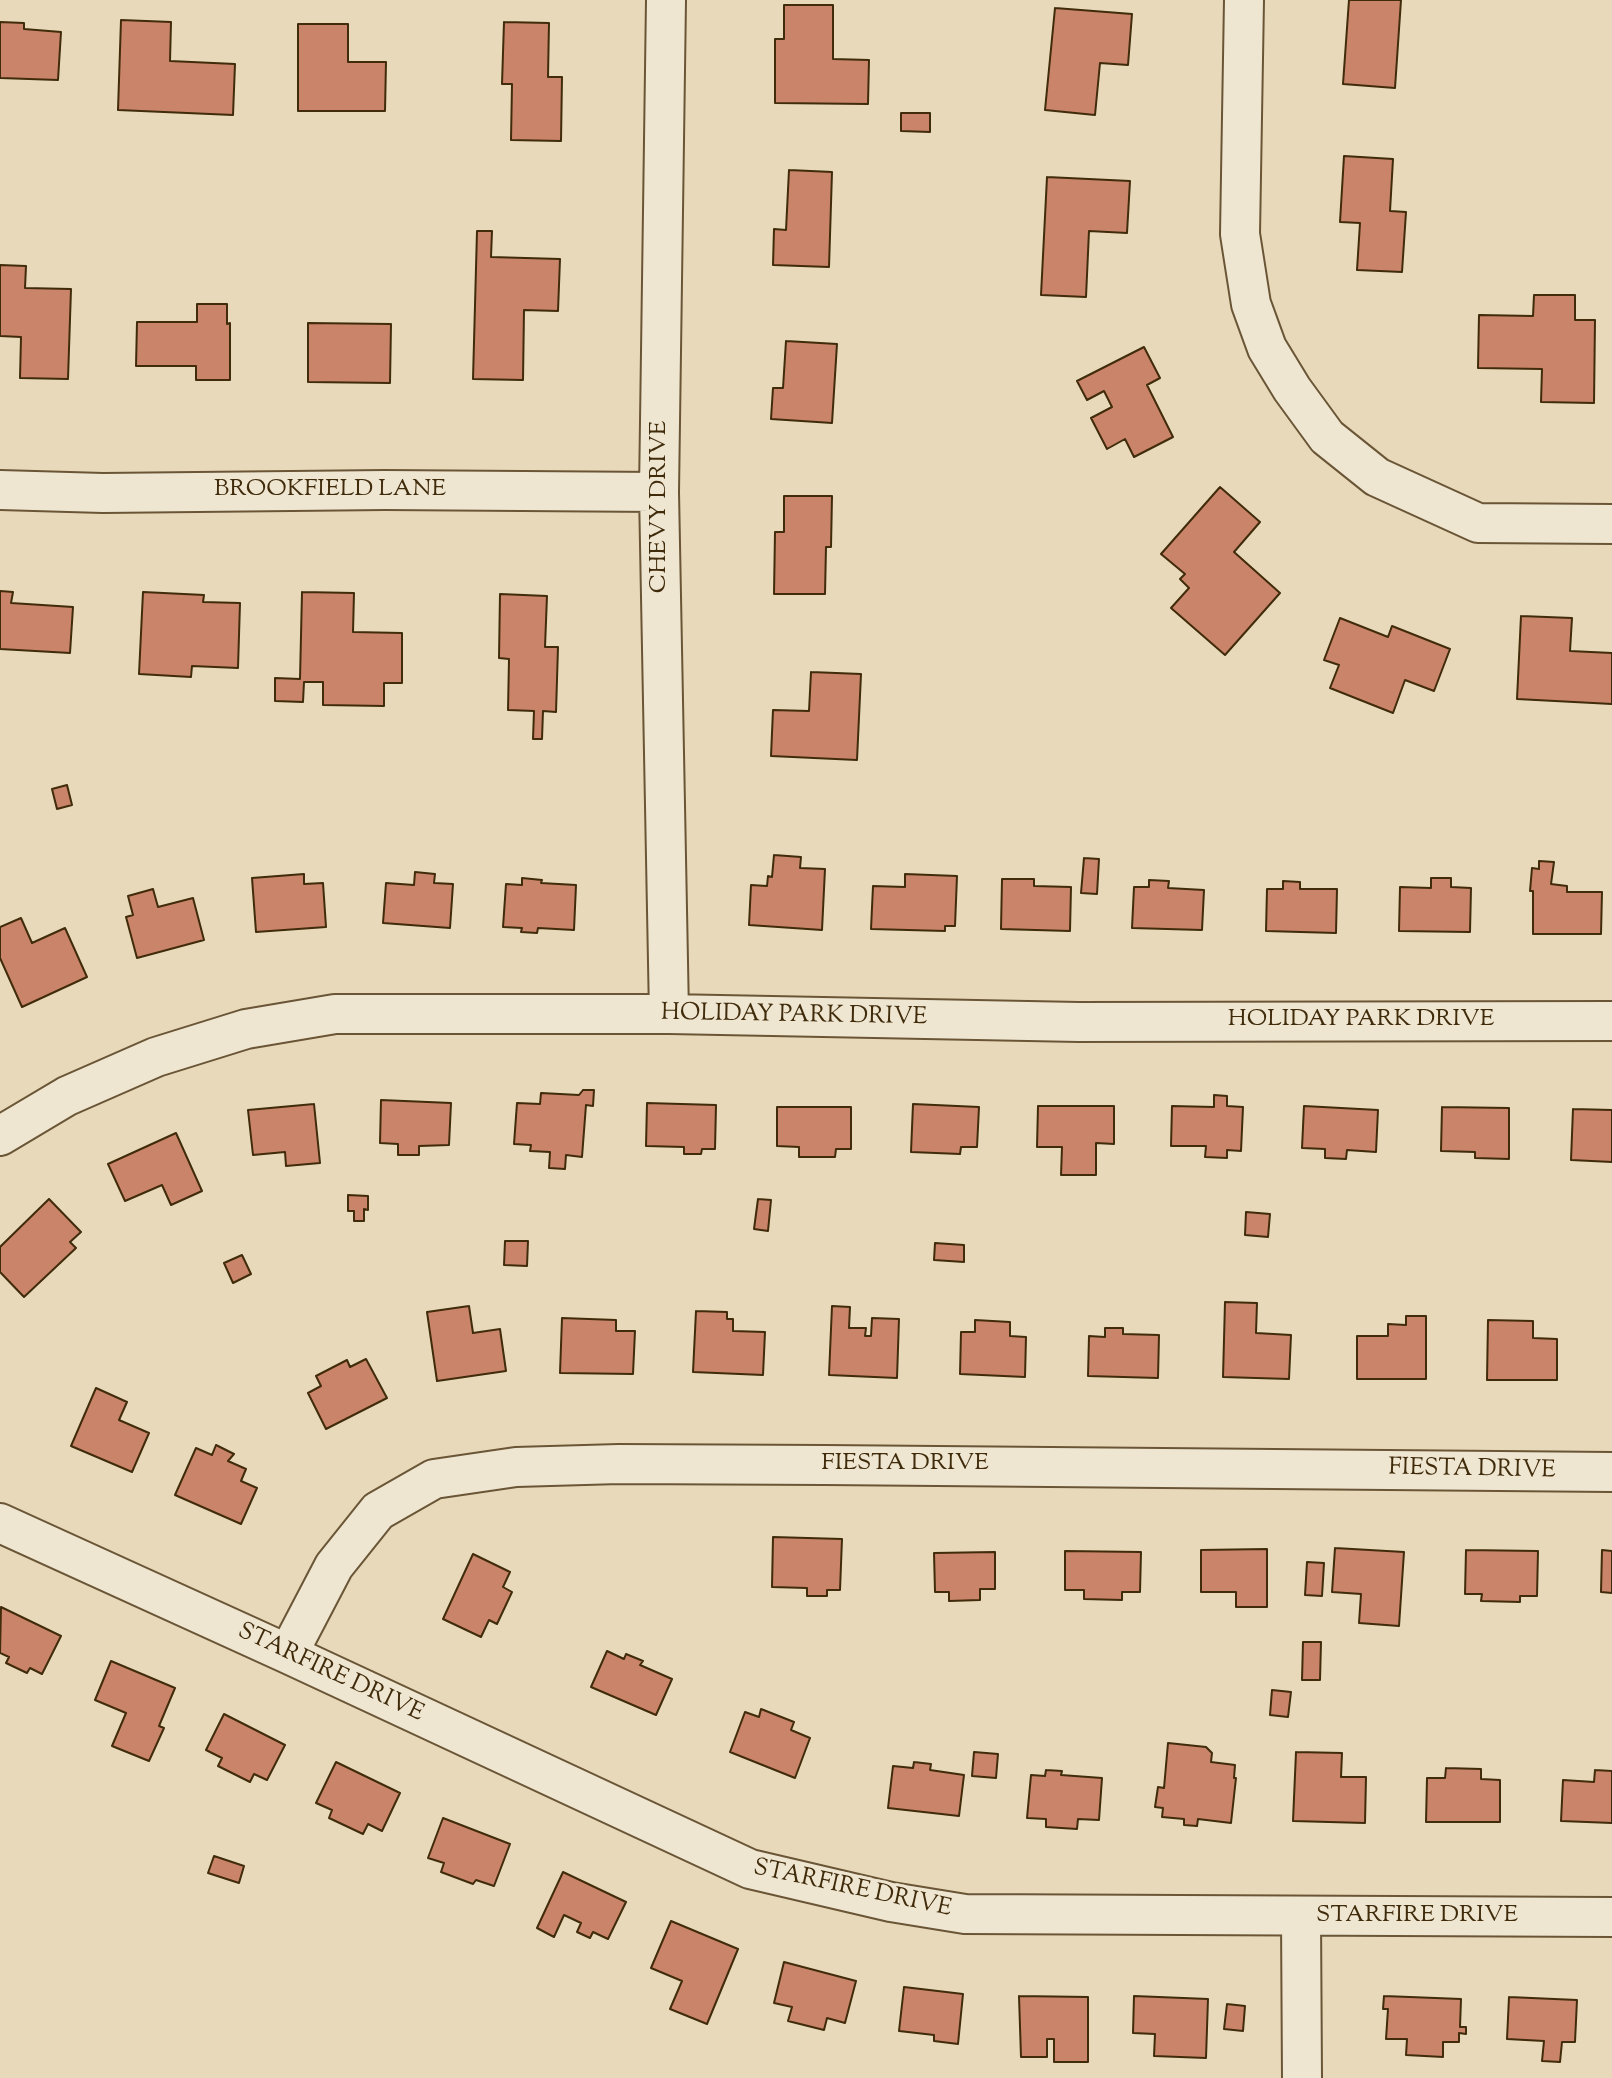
<!DOCTYPE html>
<html>
<head>
<meta charset="utf-8">
<style>
	body { margin:0 }
	canvas { display:block; background:#e7d9b9 }
</style>
</head>
<body>
<canvas width="1612" height="2078"></canvas>
<script>
const context = document.querySelector('canvas').getContext('2d');
context.lineJoin = 'round';
function fillPath(path, color) {
  context.fillStyle = color;
  context.fill(path, 'evenodd');
}
function shape(rows) {
  const path = new Path2D();
  for (const r of rows) {
    path.moveTo(r[0], r[1]);
    for (let i = 2; i < r.length; i += 2) path.lineTo(r[i], r[i + 1]);
  }
  return path;
}
function trace(path, color, width, dash) {
  context.strokeStyle = color;
  context.lineWidth = width;
  context.lineCap = dash ? 'butt' : 'round';
  context.setLineDash(dash || []);
  context.stroke(path);
}
function write(font, color, halo, rows, align = 'center') {
  context.font = font + ' "Sorts Mill Goudy",serif';
  context.lineWidth = 6;
  context.setLineDash([]);
  context.textBaseline = 'middle';
  context.strokeStyle = halo;
  context.fillStyle = color;
  for (const [text, x, y, turn = 0] of rows) {
    context.save();
    context.translate(x, y);
    context.rotate((+turn || 0) * Math.PI / 180);
    context.textAlign = isNaN(turn) ? turn : align;
    if (halo) context.strokeText(text, 0, 0);
    context.fillText(text, 0, 0);
    context.restore();
  }
}
const building = shape([
	[1349,0,1401,0,1395,88,1343,84,1349,0],
	[784,5,833,5,833,59,869,60,868,104,775,103,775,39,784,39,784,5],
	[1055,8,1132,14,1128,65,1100,63,1095,115,1045,110,1055,8],
	[121,20,171,22,170,61,235,64,233,115,118,110,121,20],
	[0,22,24,23,24,29,61,32,58,80,0,78,0,22],
	[504,22,549,23,548,77,562,77,561,141,511,140,512,84,502,84,504,22],
	[298,24,348,24,348,62,386,62,385,111,298,111,298,24],
	[901,113,930,113,930,132,901,131,901,113],
	[1344,156,1393,159,1390,211,1406,212,1402,272,1357,270,1360,223,1340,222,1344,156],
	[789,170,832,172,829,267,773,265,774,229,786,230,789,170],
	[1047,177,1130,181,1127,233,1089,231,1086,297,1041,295,1047,177],
	[477,231,492,231,491,257,560,259,558,311,524,310,523,380,473,379,477,231],
	[0,265,26,266,25,288,71,289,68,379,20,378,21,337,0,336,0,265],
	[1534,295,1575,295,1575,320,1595,320,1594,403,1541,402,1542,369,1478,368,1479,315,1533,316,1534,295],
	[197,304,227,304,227,324,230,323,230,380,196,380,196,366,136,366,137,322,197,322,197,304],
	[308,323,391,324,390,383,308,382,308,323],
	[786,341,837,344,832,423,771,419,773,388,783,388,786,341],
	[1144,347,1160,378,1147,385,1173,437,1134,457,1125,439,1107,449,1091,418,1112,407,1104,391,1087,400,1077,381,1144,347],
	[1220,487,1260,522,1234,552,1280,593,1225,655,1171,608,1189,588,1180,579,1185,574,1161,554,1220,487],
	[784,496,832,496,831,547,826,547,825,594,774,594,775,532,784,532,784,496],
	[0,591,13,592,11,603,73,607,70,653,0,649,0,591],
	[143,592,204,595,203,602,240,603,238,668,192,666,191,677,139,674,143,592],
	[302,592,354,593,353,632,402,633,402,683,384,683,384,706,323,705,323,682,304,682,303,702,275,701,275,678,300,679,302,592],
	[500,594,547,596,545,647,558,647,556,712,543,711,542,739,533,739,534,711,508,710,509,659,499,658,500,594],
	[1521,616,1572,618,1570,651,1612,653,1612,704,1517,699,1521,616],
	[1340,618,1388,637,1392,626,1450,649,1434,691,1405,680,1393,713,1330,688,1339,665,1324,660,1340,618],
	[811,672,861,674,857,760,771,756,773,710,809,711,811,672],
	[67,785,72,805,57,809,52,789,67,785],
	[774,855,801,857,800,868,825,869,822,930,749,925,751,885,767,886,768,876,772,877,774,855],
	[1084,858,1099,859,1097,894,1081,893,1084,858],
	[1539,861,1554,862,1551,884,1567,886,1567,892,1602,892,1601,934,1533,934,1533,891,1530,891,1532,868,1539,869,1539,861],
	[415,872,435,874,434,883,453,884,450,928,383,923,386,883,414,885,415,872],
	[304,874,304,884,323,883,326,927,256,932,252,878,304,874],
	[905,874,957,876,955,926,945,926,945,931,871,929,873,886,905,887,905,874],
	[522,878,542,880,541,883,576,885,574,930,538,928,537,933,521,932,522,928,503,927,506,884,522,885,522,878],
	[1431,878,1451,878,1451,887,1471,888,1470,932,1399,931,1400,887,1431,888,1431,878],
	[1002,879,1034,879,1034,886,1071,887,1070,931,1001,929,1002,879],
	[1149,880,1169,881,1168,888,1204,890,1202,930,1132,928,1134,887,1149,887,1149,880],
	[1283,881,1300,882,1300,889,1337,889,1336,933,1266,931,1267,889,1283,889,1283,881],
	[153,889,158,907,193,898,204,940,137,958,126,917,133,915,128,896,153,889],
	[21,918,32,943,65,928,87,977,22,1007,0,958,0,927,21,918],
	[583,1090,594,1090,593,1106,586,1105,582,1157,566,1155,565,1169,549,1168,550,1152,530,1151,531,1145,514,1144,517,1103,540,1104,541,1093,579,1095,583,1090],
	[1214,1095,1227,1096,1227,1106,1243,1107,1241,1151,1227,1150,1227,1158,1205,1157,1206,1146,1171,1146,1172,1106,1214,1107,1214,1095],
	[381,1100,451,1103,449,1145,419,1146,419,1155,398,1155,398,1144,380,1143,381,1100],
	[647,1103,716,1105,715,1149,702,1149,701,1154,684,1154,684,1147,646,1146,647,1103],
	[314,1104,320,1163,286,1166,285,1152,253,1155,248,1110,314,1104],
	[913,1104,979,1107,977,1147,961,1147,960,1154,911,1152,913,1104],
	[1038,1106,1114,1106,1114,1144,1096,1143,1096,1175,1061,1175,1062,1147,1037,1147,1038,1106],
	[1304,1106,1378,1110,1376,1152,1347,1150,1346,1159,1325,1158,1325,1149,1302,1148,1304,1106],
	[777,1107,851,1107,851,1149,836,1149,835,1157,799,1157,799,1147,777,1146,777,1107],
	[1442,1107,1509,1108,1509,1159,1475,1158,1475,1152,1441,1151,1442,1107],
	[1573,1109,1612,1110,1612,1162,1571,1160,1573,1109],
	[176,1133,202,1191,171,1205,162,1185,125,1201,108,1164,176,1133],
	[348,1195,368,1196,368,1210,364,1209,364,1221,354,1221,354,1211,348,1211,348,1195],
	[49,1199,81,1232,70,1242,76,1248,24,1297,0,1272,0,1247,49,1199],
	[758,1199,771,1200,768,1231,754,1229,758,1199],
	[1246,1212,1270,1214,1268,1237,1245,1235,1246,1212],
	[505,1241,528,1241,527,1266,504,1265,505,1241],
	[935,1243,964,1245,964,1262,934,1260,935,1243],
	[242,1255,251,1274,233,1283,224,1263,242,1255],
	[1225,1302,1257,1303,1256,1333,1291,1335,1289,1379,1223,1377,1225,1302],
	[469,1306,473,1333,500,1329,506,1371,437,1381,427,1312,469,1306],
	[832,1306,850,1307,849,1328,866,1328,865,1336,871,1336,872,1318,899,1319,897,1378,829,1375,832,1306],
	[696,1311,727,1312,727,1319,733,1319,733,1331,765,1332,763,1375,693,1372,696,1311],
	[1406,1316,1426,1316,1426,1379,1357,1379,1357,1336,1388,1336,1388,1324,1406,1325,1406,1316],
	[562,1318,616,1320,616,1331,635,1331,633,1374,560,1373,562,1318],
	[975,1320,1010,1322,1010,1336,1026,1337,1025,1377,960,1374,961,1332,975,1332,975,1320],
	[1488,1320,1533,1321,1533,1338,1557,1339,1557,1380,1487,1380,1488,1320],
	[1105,1328,1123,1328,1123,1334,1159,1335,1158,1378,1088,1376,1089,1336,1105,1337,1105,1328],
	[366,1359,387,1398,326,1429,308,1393,321,1386,316,1376,347,1360,350,1367,366,1359],
	[96,1388,127,1402,119,1420,149,1433,132,1472,71,1446,96,1388],
	[216,1445,234,1454,228,1461,246,1469,241,1481,257,1488,241,1524,175,1495,196,1448,212,1455,216,1445],
	[773,1537,842,1539,840,1590,827,1590,827,1596,807,1596,807,1588,772,1587,773,1537],
	[1335,1548,1404,1552,1399,1626,1359,1623,1361,1594,1332,1592,1335,1548],
	[1267,1549,1267,1607,1236,1607,1236,1592,1201,1592,1201,1550,1267,1549],
	[1466,1550,1538,1551,1537,1596,1520,1596,1520,1602,1481,1601,1482,1594,1465,1594,1466,1550],
	[1602,1550,1612,1551,1612,1593,1601,1592,1602,1550],
	[1065,1551,1141,1552,1140,1592,1122,1592,1122,1600,1084,1599,1084,1590,1065,1590,1065,1551],
	[995,1552,995,1589,980,1589,980,1600,949,1601,949,1592,935,1592,934,1553,995,1552],
	[473,1554,510,1572,503,1587,512,1592,497,1624,489,1620,481,1637,443,1619,473,1554],
	[1307,1562,1324,1563,1322,1596,1305,1595,1307,1562],
	[1,1607,61,1636,42,1674,30,1668,27,1673,6,1663,9,1657,0,1653,1,1607],
	[1303,1642,1321,1642,1320,1680,1302,1680,1303,1642],
	[607,1651,624,1659,626,1654,643,1661,640,1665,672,1679,656,1715,591,1687,607,1651],
	[111,1661,175,1688,159,1726,164,1728,149,1761,112,1746,126,1713,95,1700,111,1661],
	[1272,1690,1291,1692,1288,1717,1270,1715,1272,1690],
	[761,1709,794,1722,791,1730,810,1738,795,1778,730,1752,745,1712,759,1717,761,1709],
	[224,1714,285,1745,267,1780,254,1774,250,1782,218,1766,222,1758,206,1750,224,1714],
	[1168,1743,1206,1747,1212,1753,1211,1762,1235,1765,1234,1778,1236,1778,1231,1823,1198,1819,1197,1826,1184,1825,1184,1819,1162,1817,1163,1808,1155,1807,1158,1787,1164,1788,1168,1743],
	[974,1752,998,1754,996,1778,972,1776,974,1752],
	[1296,1752,1342,1753,1341,1777,1366,1777,1365,1823,1293,1821,1296,1752],
	[336,1762,400,1793,382,1831,368,1824,363,1834,329,1818,332,1810,316,1803,336,1762],
	[914,1762,931,1764,930,1770,964,1775,959,1816,888,1808,893,1766,913,1768,914,1762],
	[1446,1768,1481,1769,1481,1779,1500,1780,1500,1822,1426,1822,1427,1778,1445,1778,1446,1768],
	[1046,1770,1062,1771,1061,1775,1102,1778,1099,1820,1078,1819,1077,1829,1046,1827,1046,1819,1027,1818,1031,1775,1045,1776,1046,1770],
	[1595,1770,1612,1771,1612,1823,1561,1821,1563,1780,1594,1782,1595,1770],
	[443,1818,510,1844,494,1886,476,1880,473,1884,441,1872,444,1863,428,1858,443,1818],
	[214,1856,244,1866,239,1883,208,1873,214,1856],
	[563,1872,626,1902,608,1939,593,1932,590,1938,577,1932,581,1923,564,1915,554,1937,537,1928,563,1872],
	[671,1921,738,1949,707,2024,670,2009,682,1981,651,1968,671,1921],
	[784,1962,856,1981,845,2023,827,2018,824,2030,788,2021,792,2007,774,2003,784,1962],
	[904,1987,963,1994,958,2044,934,2041,934,2035,899,2031,904,1987],
	[1019,1996,1088,1997,1088,2062,1054,2062,1054,2039,1047,2039,1047,2057,1021,2057,1019,1996],
	[1134,1996,1208,1999,1206,2058,1154,2056,1155,2034,1133,2033,1134,1996],
	[1384,1996,1461,1999,1460,2027,1466,2027,1466,2034,1459,2033,1459,2042,1443,2042,1443,2057,1406,2055,1407,2039,1386,2039,1388,2009,1383,2009,1384,1996],
	[1509,1997,1577,2000,1575,2042,1562,2042,1560,2062,1542,2061,1544,2041,1507,2039,1509,1997],
	[1227,2004,1245,2006,1243,2031,1224,2029,1227,2004]
]);
const minor = shape([
	[666,0,659,492,669,1014],
	[1244,0,1240,234,1251,304,1267,348,1292,389,1327,437,1377,477,1478,523,1612,524],
	[0,490,103,493,385,490,659,492],
	[0,1136,67,1096,156,1057,246,1029,335,1014,669,1014,1079,1022,1612,1021],
	[0,1523,288,1654,750,1869,891,1902,965,1914,1612,1917],
	[288,1654,334,1566,378,1511,434,1479,516,1467,619,1464,825,1465,1612,1472],
	[1301,1917,1302,2078]
]);
const streetNames = [
	["BROOKFIELD LANE",330,491],
	["CHEVY DRIVE",661,507,-90],
	["HOLIDAY PARK DRIVE",794,1017,1],
	["HOLIDAY PARK DRIVE",1361,1021],
	["FIESTA DRIVE",905,1465],
	["FIESTA DRIVE",1472,1471,1],
	["STARFIRE DRIVE",330,1674,25],
	["STARFIRE DRIVE",852,1890,12],
	["STARFIRE DRIVE",1417,1917]
];
fillPath(building, '#c98469');
trace(building, '#402b0b', 2);
trace(minor, '#6a5636', 42);
trace(minor, '#efe6d2', 38);
write('24px', '#402b0b', '#efe6d2', streetNames);
</script>
</body>
</html>
